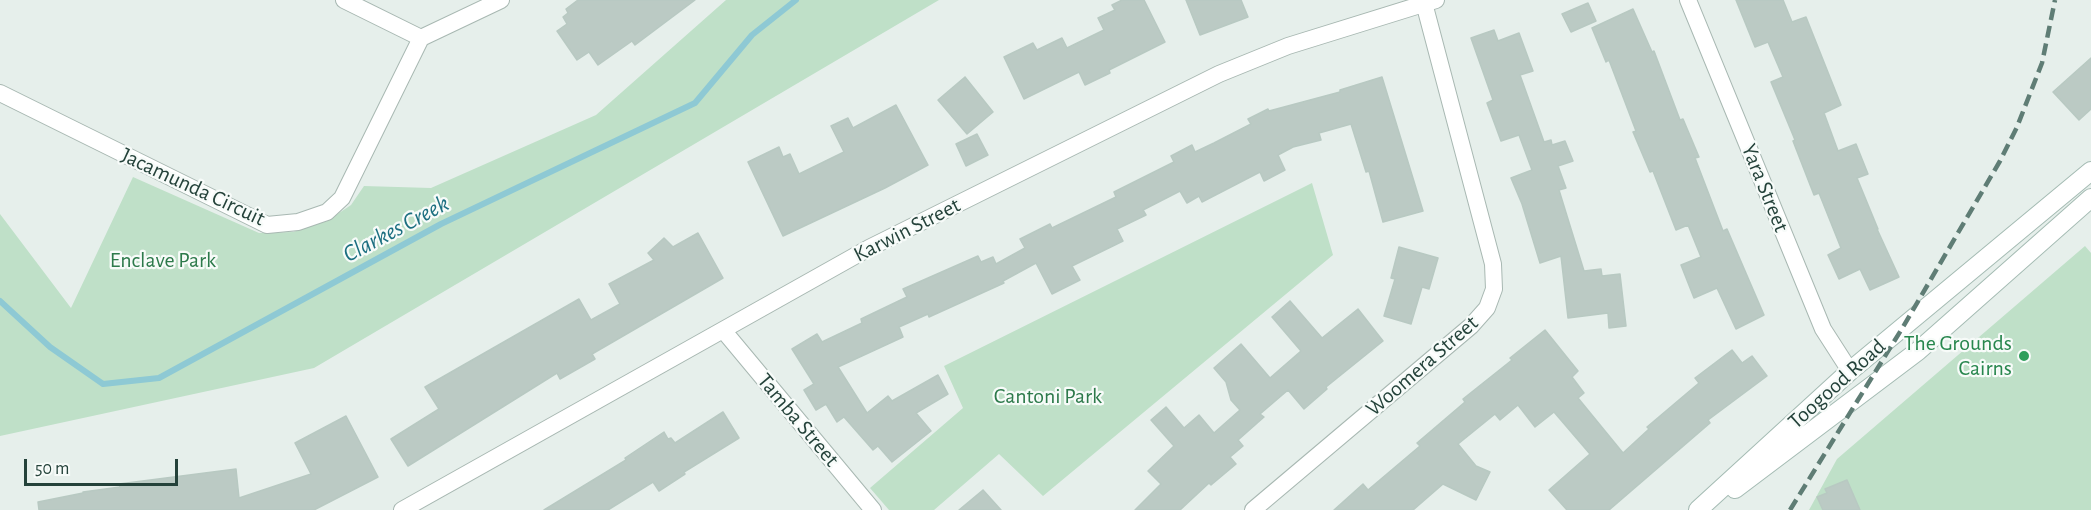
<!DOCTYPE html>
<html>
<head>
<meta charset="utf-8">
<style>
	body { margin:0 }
	#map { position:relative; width:2091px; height:510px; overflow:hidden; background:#e6efeb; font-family:"Alegreya Sans",sans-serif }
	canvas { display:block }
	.scale { position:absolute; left:24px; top:459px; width:154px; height:27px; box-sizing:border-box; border:3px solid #24423a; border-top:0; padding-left:8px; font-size:18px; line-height:21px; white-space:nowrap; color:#24423a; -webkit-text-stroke:4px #f7fbf9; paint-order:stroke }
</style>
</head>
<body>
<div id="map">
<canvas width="2091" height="510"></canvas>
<div class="scale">50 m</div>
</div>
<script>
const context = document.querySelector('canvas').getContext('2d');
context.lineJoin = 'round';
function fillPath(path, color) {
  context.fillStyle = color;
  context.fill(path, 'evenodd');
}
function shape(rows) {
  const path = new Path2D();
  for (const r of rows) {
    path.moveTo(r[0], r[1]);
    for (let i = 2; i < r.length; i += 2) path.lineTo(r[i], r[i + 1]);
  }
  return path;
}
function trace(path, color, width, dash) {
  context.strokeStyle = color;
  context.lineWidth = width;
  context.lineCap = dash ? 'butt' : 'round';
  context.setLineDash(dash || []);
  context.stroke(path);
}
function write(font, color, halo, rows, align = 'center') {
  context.font = font + ' "Alegreya Sans",sans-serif';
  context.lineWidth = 4.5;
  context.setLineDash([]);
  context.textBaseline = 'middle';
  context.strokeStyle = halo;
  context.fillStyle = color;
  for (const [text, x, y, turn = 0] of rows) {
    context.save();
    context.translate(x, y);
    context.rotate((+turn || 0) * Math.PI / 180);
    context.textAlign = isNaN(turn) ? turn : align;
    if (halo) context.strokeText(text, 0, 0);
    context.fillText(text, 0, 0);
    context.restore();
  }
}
const green = shape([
	[726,0,939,0,314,368,0,436,0,214,71,308,133,177,259,233,293,232,327,221,351,205,364,186,431,188,596,115],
	[1312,183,1333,255,1043,496,999,454,934,510,889,510,870,488,963,408,944,366],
	[2085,246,2091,253,2091,510,1809,510,1837,459]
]);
const stream = shape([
	[0,301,50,347,103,384,159,378,441,224,695,103,752,35,796,0]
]);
const building = shape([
	[578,0,695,0,635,45,632,41,598,65,589,52,577,60,557,31,567,24,563,17,568,13,566,9,578,0],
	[1122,0,1144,0,1165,42,1109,70,1110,73,1085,85,1079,72,1024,99,1004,57,1033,43,1037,50,1062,38,1067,48,1104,30,1098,18,1115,10,1112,5,1122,0],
	[1186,0,1241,0,1248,17,1200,35,1186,0],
	[1736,0,1783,0,1792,22,1806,17,1841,105,1824,113,1838,151,1856,144,1868,174,1857,178,1878,229,1877,229,1899,277,1870,290,1860,269,1839,279,1828,255,1841,248,1819,193,1814,195,1793,141,1795,140,1771,82,1783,77,1768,42,1755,47,1736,0],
	[1588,3,1596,21,1571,32,1562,14,1588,3],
	[1633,9,1652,52,1654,51,1680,120,1683,119,1699,157,1695,158,1723,231,1727,229,1764,315,1736,329,1717,288,1694,298,1681,265,1701,257,1688,225,1676,230,1653,171,1650,172,1633,132,1636,131,1609,60,1606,62,1592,28,1633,9],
	[1494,30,1498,41,1519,33,1533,71,1520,75,1544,142,1551,140,1552,145,1565,141,1573,161,1558,166,1566,188,1559,190,1584,271,1601,269,1602,276,1620,274,1626,326,1609,328,1608,313,1568,318,1561,256,1540,263,1522,204,1511,178,1532,170,1519,135,1501,141,1487,103,1493,100,1471,38,1494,30],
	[2091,58,2091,109,2079,120,2053,92,2091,58],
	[965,77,993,112,967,134,938,100,965,77],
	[1382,77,1423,211,1383,222,1369,171,1366,172,1351,124,1319,133,1321,140,1293,147,1278,155,1285,170,1264,181,1260,172,1202,202,1199,196,1187,203,1180,191,1143,210,1146,215,1117,229,1123,241,1072,266,1080,280,1052,294,1036,263,1003,281,1004,283,929,317,928,314,899,327,903,337,838,367,867,413,888,396,892,401,938,375,948,394,916,413,931,431,892,462,878,446,873,450,844,417,837,422,826,404,816,410,804,390,814,384,792,349,817,334,822,342,862,323,861,319,907,297,903,289,978,256,981,262,993,257,996,264,1025,248,1020,239,1050,224,1052,228,1116,197,1114,192,1174,162,1171,156,1192,145,1195,152,1214,143,1251,124,1248,119,1268,109,1269,111,1340,92,1340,90,1382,77],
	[896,105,928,165,885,188,783,236,748,162,779,147,783,157,790,154,799,174,844,152,831,126,848,118,853,128,896,105],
	[977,134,988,155,966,166,956,144,977,134],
	[698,233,723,278,592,354,595,359,560,379,557,373,408,466,391,439,439,409,425,387,579,299,591,320,620,304,609,284,654,260,648,253,664,238,673,247,698,233],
	[1399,247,1438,258,1429,289,1422,287,1411,324,1384,316,1395,279,1391,278,1399,247],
	[1290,301,1322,338,1358,309,1383,341,1326,387,1327,389,1304,409,1288,390,1260,414,1264,417,1238,440,1243,446,1230,457,1236,464,1211,485,1209,483,1180,510,1135,510,1161,484,1148,471,1174,446,1151,420,1166,407,1184,428,1199,415,1214,433,1240,410,1231,400,1226,382,1214,368,1241,344,1270,378,1301,351,1272,317,1290,301],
	[1545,330,1578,371,1572,377,1584,393,1578,398,1623,453,1649,429,1647,427,1699,383,1695,378,1732,350,1742,363,1752,356,1767,376,1708,420,1710,423,1609,510,1567,510,1549,490,1590,454,1554,412,1535,427,1518,405,1500,420,1495,414,1458,444,1476,466,1490,472,1476,500,1443,484,1413,510,1334,510,1363,484,1368,490,1420,446,1417,443,1465,402,1463,399,1512,360,1510,358,1545,330],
	[723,412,739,438,684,472,685,474,659,491,653,482,608,510,544,510,626,460,625,458,664,432,668,439,671,438,675,443,723,412],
	[346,416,378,477,314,510,39,510,38,502,83,493,83,492,120,487,119,484,236,469,239,498,311,474,295,443,346,416],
	[1847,480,1860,510,1823,510,1817,497,1827,493,1825,489,1847,480],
	[983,490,1001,510,959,510,983,490]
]);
const street = shape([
	[344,0,421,38],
	[1688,0,1823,329,1850,371],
	[0,93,267,225,298,222,327,212,342,198,421,38,501,0],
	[723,330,873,510],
	[402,510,869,248,1219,74,1288,46,1436,0],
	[1253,510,1471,326,1487,308,1494,289,1493,264,1424,3]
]);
const secondary = shape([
	[1735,489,1918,351,2091,198],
	[1698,510,1850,371,2091,171]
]);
const rail = shape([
	[1790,510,1903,327,2000,161,2017,127,2042,63,2055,0]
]);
const markers = [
	[2024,356,6,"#2e9e5b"]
];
const streetNames = [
	["Jacamunda Circuit",193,187,25],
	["Yara Street",1765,188,68],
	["Karwin Street",907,230,-27],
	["Woomera Street",1422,366,-41],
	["Toogood Road",1837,384,-42],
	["Tamba Street",798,420,50]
];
const parkNames = [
	["Enclave Park",163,260],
	["Cantoni Park",1048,396]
];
const leisureNames = [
	["The Grounds",2012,343],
	["Cairns",2012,368]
];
const waterNames = [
	["Clarkes Creek",396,229,-28]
];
fillPath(green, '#bfe0c8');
trace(stream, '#8ec9d4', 6);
fillPath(building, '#bbcac4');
trace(building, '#b8c9c2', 1.5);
trace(street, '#a8b8b2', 18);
trace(secondary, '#a4bbb3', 20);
trace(street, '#fff', 16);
trace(secondary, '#fff', 18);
trace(rail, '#5f7d75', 4.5, [12, 6]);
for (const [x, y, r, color] of markers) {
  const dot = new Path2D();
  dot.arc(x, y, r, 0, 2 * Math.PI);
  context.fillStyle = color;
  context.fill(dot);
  trace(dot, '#f7fbf9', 2);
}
write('22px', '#24423a', '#f7fbf9', streetNames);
write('22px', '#2d7a4b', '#f7fbf9', parkNames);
write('22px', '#27864d', '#f7fbf9', leisureNames, 'right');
write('italic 24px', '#1c6f80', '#f7fbf9', waterNames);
</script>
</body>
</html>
